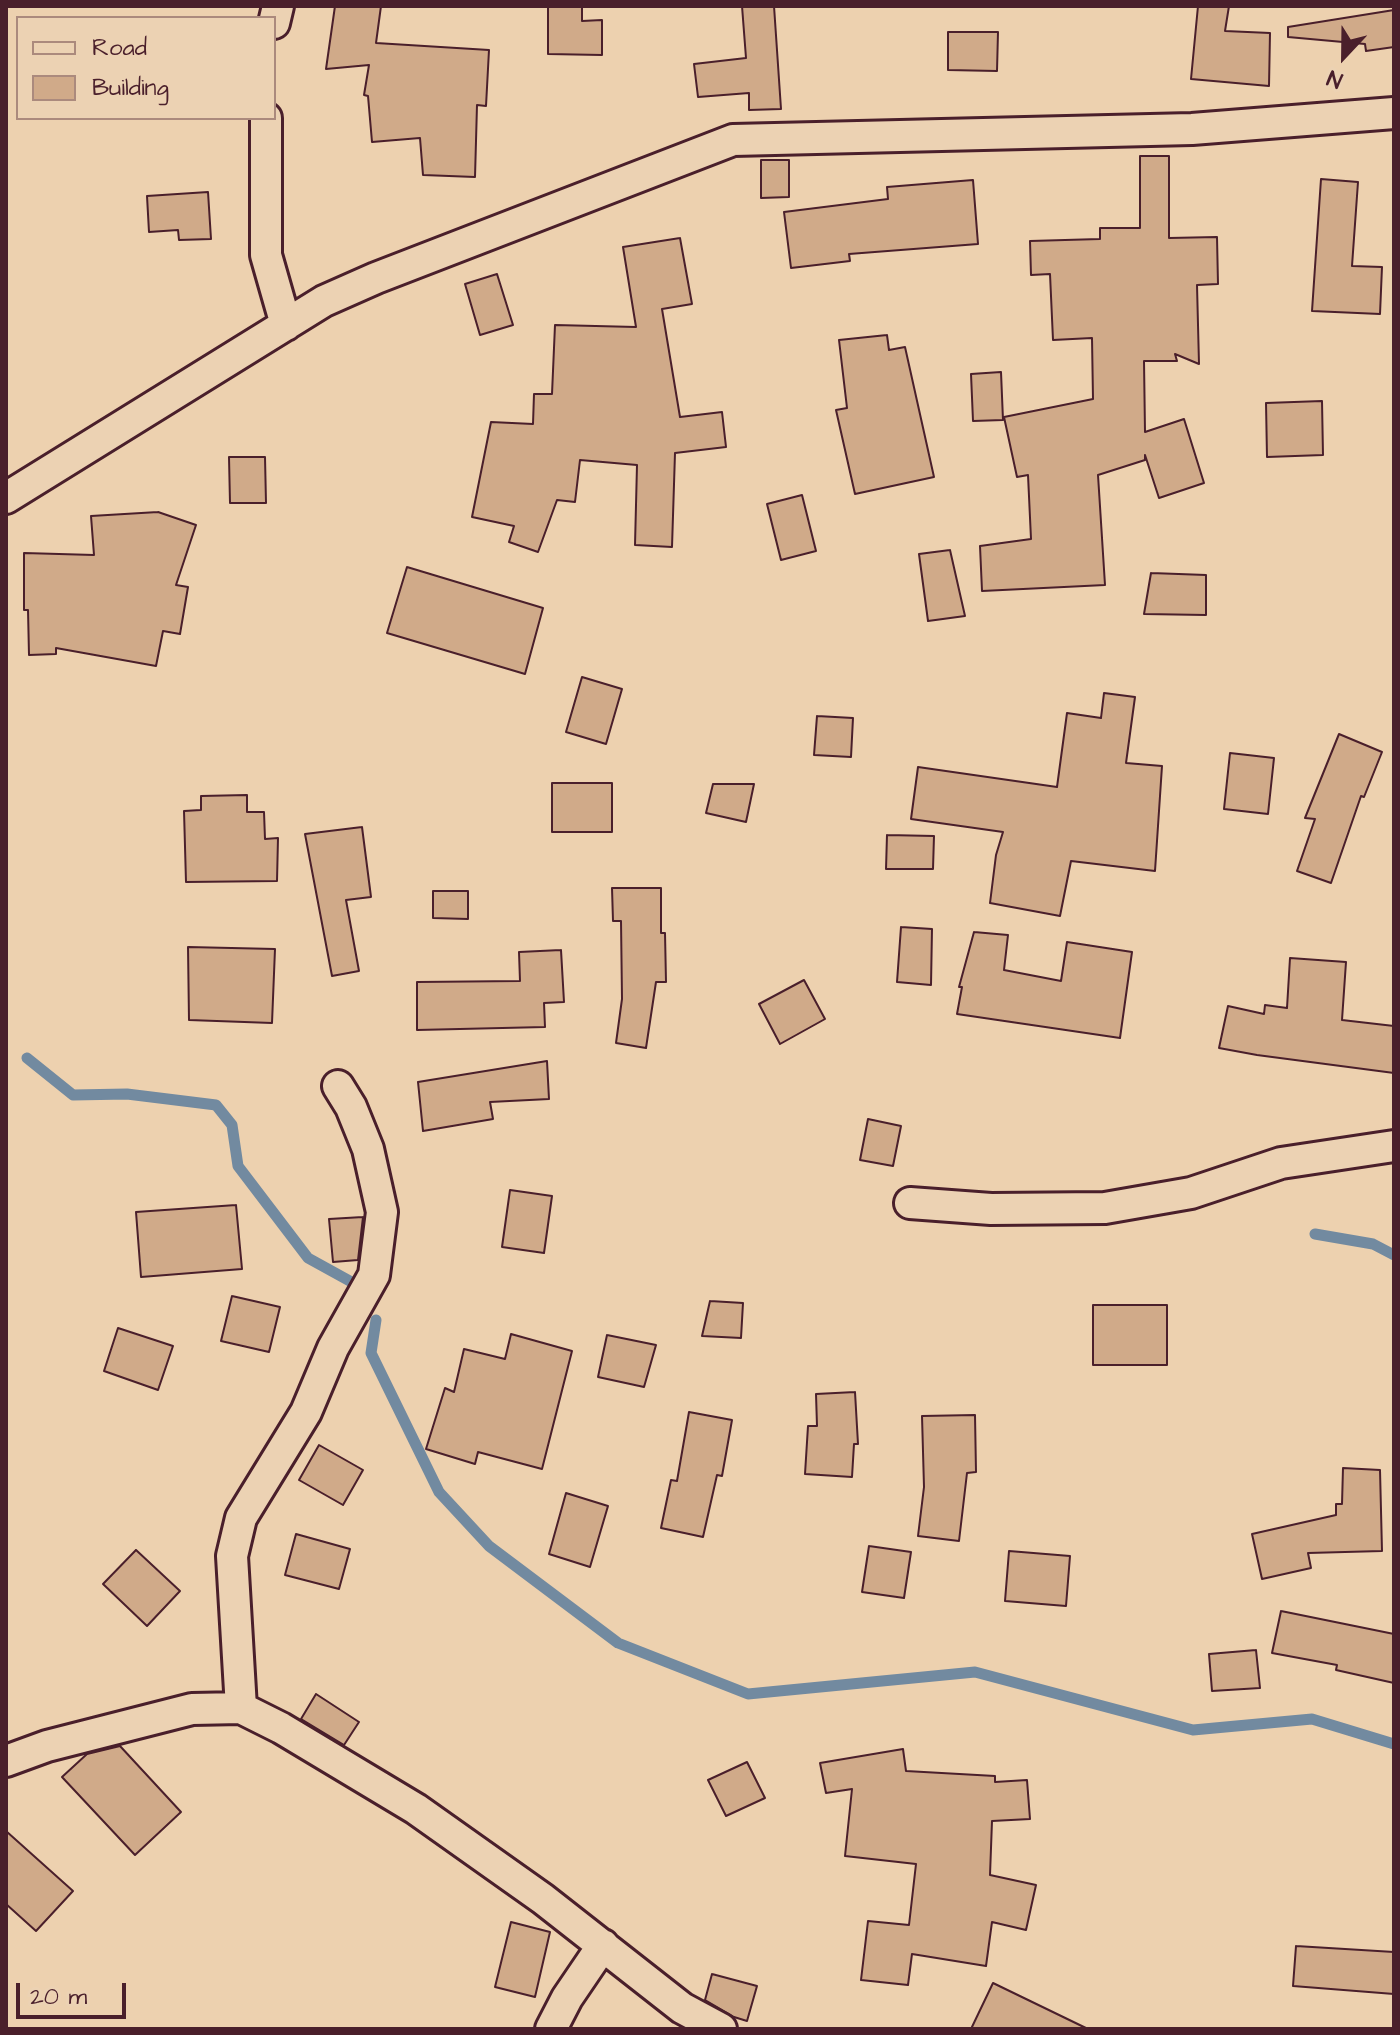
<!DOCTYPE html>
<html>
<head>
<meta charset="utf-8">
<style>
	body { margin:0 }
	#map { position:relative; width:1400px; height:2035px; overflow:hidden; background:#edd1af; font-family:"Architects Daughter",sans-serif }
	canvas { display:block }
	.frame { position:absolute; inset:0; border:8px solid #4a1f2b; pointer-events:none }
	.legend { position:absolute; left:16px; top:16px; width:260px; height:104px; box-sizing:border-box; background:#ecd2b3; border:2px solid #ab8a7d; margin:0; padding:10px 14px; list-style:none; font-size:24px; color:#4a1f2b }
	.legend li { display:flex; align-items:center; gap:16px; height:40px }
	.legend b { width:40px; border:2px solid #ab8a7d }
	.north { position:absolute; left:1304px; top:16px; width:80px; height:80px; -webkit-text-stroke:6px #ecd2b3; paint-order:stroke; rotate:202deg; font-size:22px; font-weight:700; line-height:32px; text-align:center; color:#4a1f2b }
	.north::after { content:''; display:block; margin:auto; width:28px; height:36px; background:#4a1f2b; clip-path:polygon(50% 0,100% 100%,50% 72%,0 100%) }
	.scale { position:absolute; left:16px; top:1983px; width:110px; height:36px; box-sizing:border-box; border:4px solid #4a1f2b; border-top:0; padding-left:10px; font-size:24px; line-height:28px; white-space:nowrap; color:#4a1f2b; -webkit-text-stroke:6px #ecd2b3; paint-order:stroke }
</style>
</head>
<body>
<div id="map">
<canvas width="1400" height="2035"></canvas>
<div class="frame"></div>
<ul class="legend">
<li><b style="height:10px;background:#ecd2b3"></b>Road</li>
<li><b style="height:22px;background:#d0aa89"></b>Building</li>
</ul>
<div class="north">N</div>
<div class="scale">20 m</div>
</div>
<script>
const context = document.querySelector('canvas').getContext('2d');
context.lineJoin = 'round';
function shape(rows) {
  const path = new Path2D();
  for (const r of rows) {
    path.moveTo(r[0], r[1]);
    for (let i = 2; i < r.length; i += 2) path.lineTo(r[i], r[i + 1]);
  }
  return path;
}
function trace(path, color, width, dash) {
  context.strokeStyle = color;
  context.lineWidth = width;
  context.lineCap = dash ? 'butt' : 'round';
  context.setLineDash(dash || []);
  context.stroke(path);
}
function fillPath(path, color) {
  context.fillStyle = color;
  context.fill(path, 'evenodd');
}
const stream = shape([
	[27,1058,73,1095,127,1094,216,1105,232,1125,238,1166,308,1258,357,1285],
	[1315,1234,1373,1244,1394,1255],
	[376,1320,371,1353,439,1492,489,1546,618,1643,748,1694,975,1672,1193,1730,1312,1719,1394,1744]
]);
const building = shape([
	[335,6,381,6,376,43,489,50,486,106,477,105,475,177,423,175,420,138,372,142,368,96,364,95,369,65,326,69,335,6],
	[548,6,582,6,582,21,602,20,602,55,548,54,548,6],
	[742,6,774,6,781,109,749,110,749,93,698,97,694,64,746,58,742,6],
	[1198,6,1229,6,1225,31,1270,33,1269,86,1191,79,1198,6],
	[1394,10,1394,47,1366,51,1365,44,1288,37,1288,27,1394,10],
	[948,32,998,32,997,71,948,70,948,32],
	[1140,156,1169,156,1169,238,1217,237,1218,284,1197,285,1199,364,1175,354,1177,361,1144,361,1145,432,1184,419,1204,483,1159,498,1145,455,1145,460,1098,475,1105,585,982,591,980,546,1031,539,1028,475,1017,477,1004,417,1093,399,1092,338,1053,340,1050,274,1031,275,1030,241,1100,239,1100,228,1140,228,1140,156],
	[761,160,789,160,789,197,761,198,761,160],
	[1321,179,1358,182,1352,266,1382,267,1380,314,1312,311,1321,179],
	[973,180,978,244,849,254,850,261,791,268,784,212,888,199,887,187,973,180],
	[208,192,211,239,179,240,178,230,149,232,147,196,208,192],
	[680,238,692,304,662,309,680,417,722,412,726,447,675,453,672,547,635,545,637,465,580,460,575,502,557,500,538,552,509,542,514,526,472,517,491,422,533,424,534,394,552,394,555,325,636,327,623,247,680,238],
	[497,274,513,325,480,335,465,284,497,274],
	[887,335,889,350,905,347,934,477,855,494,836,410,847,408,839,340,887,335],
	[1001,372,1003,420,973,421,971,374,1001,372],
	[1322,401,1323,455,1267,457,1266,403,1322,401],
	[229,457,265,457,266,503,230,503,229,457],
	[802,495,816,551,781,560,767,504,802,495],
	[158,512,196,525,176,585,188,587,180,634,163,631,156,666,56,648,56,654,29,655,28,610,24,610,24,553,94,555,91,516,158,512],
	[950,550,965,616,928,621,919,554,950,550],
	[407,567,543,608,525,674,387,633,407,567],
	[1151,573,1206,575,1206,615,1144,614,1151,573],
	[582,677,622,689,606,744,566,732,582,677],
	[1104,693,1135,697,1126,763,1162,766,1155,871,1071,861,1060,916,990,903,996,855,1003,832,911,819,918,767,1057,787,1067,713,1101,718,1104,693],
	[817,716,853,718,851,757,814,755,817,716],
	[1339,734,1382,752,1364,797,1361,796,1331,883,1297,871,1315,819,1305,818,1339,734],
	[1230,753,1274,758,1268,814,1224,809,1230,753],
	[552,783,612,783,612,832,552,832,552,783],
	[713,784,754,784,746,822,706,813,713,784],
	[247,795,247,812,264,812,265,839,278,838,277,881,186,882,184,811,201,810,201,796,247,795],
	[362,827,371,897,346,900,359,971,332,976,305,834,362,827],
	[887,835,934,836,933,869,886,869,887,835],
	[612,888,661,888,661,933,665,933,666,982,656,982,646,1048,616,1043,622,999,621,921,613,921,612,888],
	[433,891,468,891,468,919,433,918,433,891],
	[901,927,932,929,931,985,897,982,901,927],
	[974,932,1008,935,1004,970,1061,981,1067,942,1132,952,1120,1038,957,1014,962,987,959,987,974,932],
	[188,947,275,949,272,1023,189,1020,188,947],
	[561,950,564,1002,544,1003,545,1027,417,1030,417,982,520,981,519,952,561,950],
	[1290,958,1346,962,1342,1020,1394,1026,1394,1073,1257,1055,1219,1048,1228,1006,1264,1014,1265,1005,1287,1008,1290,958],
	[804,980,825,1019,780,1044,759,1004,804,980],
	[547,1061,549,1099,490,1102,493,1119,423,1131,418,1082,547,1061],
	[868,1119,901,1126,893,1166,860,1160,868,1119],
	[510,1190,552,1196,544,1253,502,1247,510,1190],
	[236,1205,242,1269,141,1277,136,1212,236,1205],
	[363,1217,358,1260,333,1262,329,1219,363,1217],
	[232,1296,280,1307,269,1352,221,1341,232,1296],
	[710,1301,743,1303,741,1338,702,1336,710,1301],
	[1093,1305,1167,1305,1167,1365,1093,1365,1093,1305],
	[118,1328,173,1346,158,1390,104,1371,118,1328],
	[511,1334,572,1351,542,1469,478,1452,475,1464,426,1449,445,1388,454,1392,464,1349,505,1359,511,1334],
	[607,1335,656,1345,644,1387,598,1377,607,1335],
	[855,1392,858,1444,854,1444,852,1477,805,1474,808,1426,817,1426,816,1394,855,1392],
	[689,1412,732,1420,722,1476,717,1475,703,1537,661,1528,671,1480,677,1481,689,1412],
	[975,1415,976,1472,967,1473,959,1541,918,1536,924,1487,922,1416,975,1415],
	[319,1445,363,1470,343,1505,299,1480,319,1445],
	[1343,1468,1380,1470,1382,1551,1308,1553,1311,1568,1262,1579,1252,1534,1336,1515,1336,1504,1342,1504,1343,1468],
	[566,1493,608,1506,590,1567,549,1554,566,1493],
	[296,1534,350,1549,339,1589,285,1575,296,1534],
	[869,1546,911,1552,904,1598,862,1592,869,1546],
	[136,1550,180,1591,147,1626,103,1584,136,1550],
	[1009,1551,1070,1556,1066,1606,1005,1601,1009,1551],
	[1281,1611,1394,1634,1394,1683,1336,1670,1337,1665,1272,1653,1281,1611],
	[1256,1650,1260,1688,1212,1691,1209,1654,1256,1650],
	[316,1694,359,1722,344,1745,301,1719,316,1694],
	[120,1746,181,1812,135,1855,62,1777,87,1754,120,1746],
	[903,1749,906,1771,995,1776,995,1782,1027,1780,1030,1819,992,1821,990,1875,1036,1885,1026,1930,992,1922,986,1966,912,1954,908,1985,861,1980,868,1921,909,1925,916,1864,845,1856,852,1789,826,1793,820,1763,903,1749],
	[747,1762,765,1798,726,1816,708,1780,747,1762],
	[6,1831,73,1891,36,1931,6,1904,6,1831],
	[511,1922,550,1932,535,1997,495,1987,511,1922],
	[1296,1946,1394,1952,1394,1994,1293,1986,1296,1946],
	[712,1974,757,1986,747,2021,734,2017,705,2000,712,1974],
	[993,1983,1088,2029,971,2029,993,1983]
]);
const minor = shape([
	[274,23,278,6],
	[266,118,266,255,286,325],
	[6,498,324,301,376,278,733,140,1192,129,1394,113],
	[910,1203,991,1209,1105,1208,1191,1193,1281,1163,1394,1146],
	[241,1708,232,1556,241,1518,306,1412,333,1348,374,1275,382,1212,368,1149,351,1107,338,1086],
	[6,1761,47,1746,192,1709,241,1708,281,1728,416,1809,543,1899,682,2008,721,2029],
	[551,2029,567,1998,603,1945]
]);
trace(stream, '#728aa0', 11);
fillPath(building, '#d0aa89');
trace(building, '#4a1f2b', 2);
trace(minor, '#4a1f2b', 36);
trace(minor, '#ecd2b3', 30);
</script>
</body>
</html>
